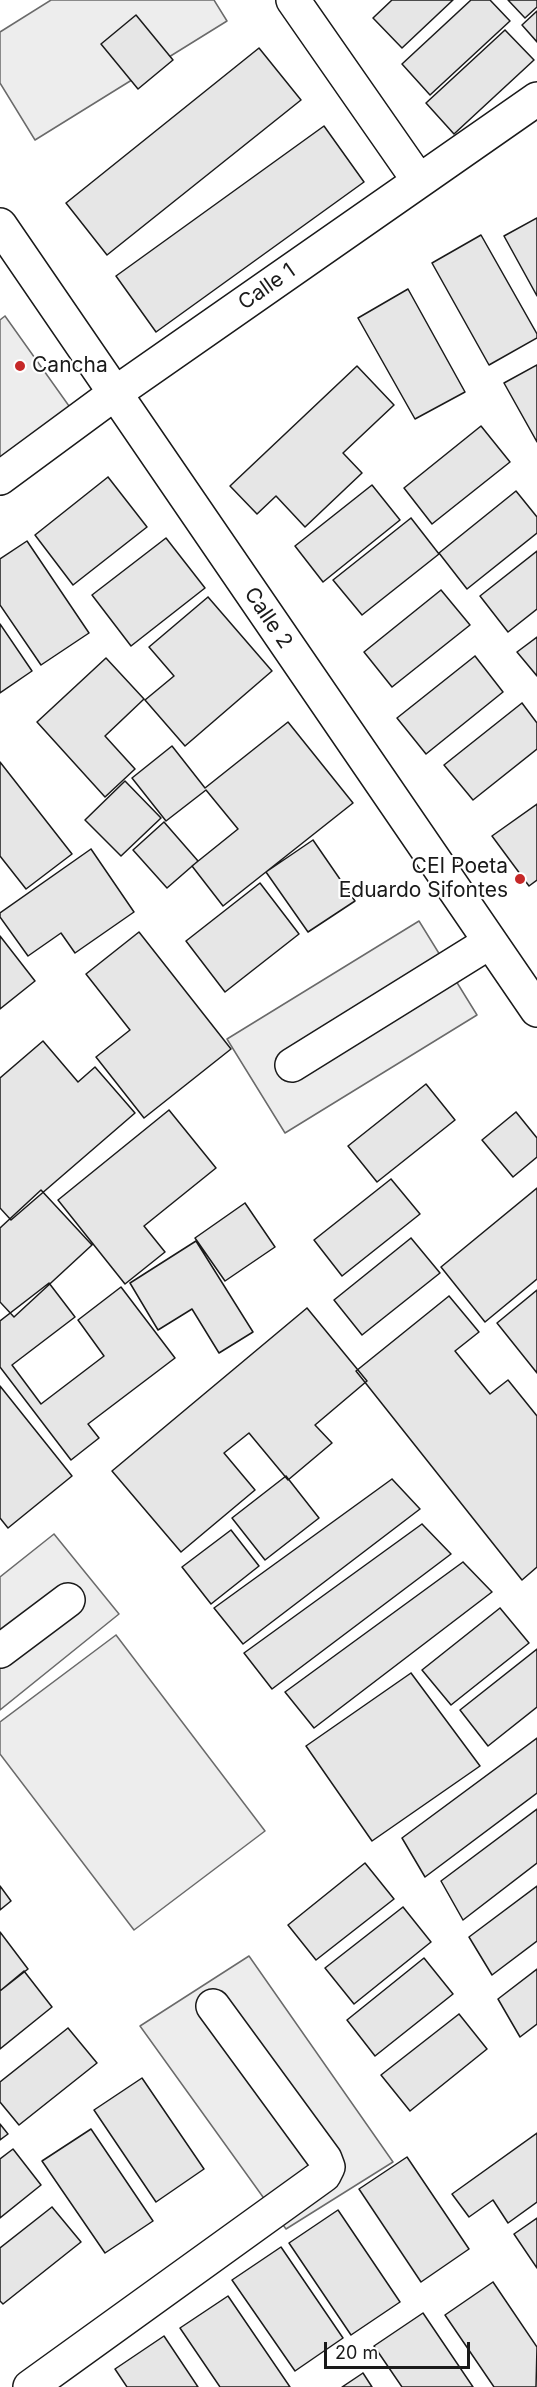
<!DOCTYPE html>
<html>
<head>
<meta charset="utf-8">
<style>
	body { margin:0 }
	#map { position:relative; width:537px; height:2387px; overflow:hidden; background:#fff; font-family:Inter,sans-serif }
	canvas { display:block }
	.scale { position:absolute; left:324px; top:2342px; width:146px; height:27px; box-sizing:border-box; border:3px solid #1a1a1a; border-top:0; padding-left:8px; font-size:18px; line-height:21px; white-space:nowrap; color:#1a1a1a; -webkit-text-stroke:4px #fff; paint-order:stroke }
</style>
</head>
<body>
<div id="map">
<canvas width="537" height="2387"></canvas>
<div class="scale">20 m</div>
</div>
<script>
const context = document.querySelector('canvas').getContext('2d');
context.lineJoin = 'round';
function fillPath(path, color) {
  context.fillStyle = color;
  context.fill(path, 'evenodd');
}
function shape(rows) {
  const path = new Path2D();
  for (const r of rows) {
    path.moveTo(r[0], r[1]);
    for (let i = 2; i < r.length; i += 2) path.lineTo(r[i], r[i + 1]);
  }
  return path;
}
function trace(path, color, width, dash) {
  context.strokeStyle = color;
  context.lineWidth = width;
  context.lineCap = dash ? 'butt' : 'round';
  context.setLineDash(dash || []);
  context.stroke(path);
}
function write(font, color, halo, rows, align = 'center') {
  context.font = font + ' Inter,sans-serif';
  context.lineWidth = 4.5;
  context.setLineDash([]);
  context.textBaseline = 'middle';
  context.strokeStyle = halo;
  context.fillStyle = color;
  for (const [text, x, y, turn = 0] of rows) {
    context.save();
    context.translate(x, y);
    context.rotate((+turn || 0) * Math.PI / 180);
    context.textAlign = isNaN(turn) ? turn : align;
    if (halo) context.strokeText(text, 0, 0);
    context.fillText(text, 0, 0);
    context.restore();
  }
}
const built = shape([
	[51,0,214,0,227,21,35,140,0,83,0,32,51,0],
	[5,316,74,413,0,465,0,320,5,316],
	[419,921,477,1015,285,1133,227,1039,419,921],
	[54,1534,119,1614,0,1710,0,1577,54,1534],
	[116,1635,265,1831,134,1930,0,1754,0,1722,116,1635],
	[249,1956,393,2162,286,2229,140,2026,249,1956]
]);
const building = shape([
	[392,0,453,0,402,48,373,18,392,0],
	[471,0,490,0,510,21,430,95,402,64,471,0],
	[508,0,537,0,537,7,525,18,508,0],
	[537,11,537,42,522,25,537,11],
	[136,15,173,60,138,89,101,44,136,15],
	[505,30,534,60,454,134,426,103,505,30],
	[259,48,301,100,107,255,66,203,259,48],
	[324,126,364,182,156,332,116,276,324,126],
	[537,218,537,296,504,236,537,218],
	[481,235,537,334,537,338,489,365,432,263,481,235],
	[408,289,465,392,415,419,358,318,408,289],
	[537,365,537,442,504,383,537,365],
	[357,366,394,405,343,453,362,473,305,527,276,496,257,514,230,486,357,366],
	[481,426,510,462,432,524,404,488,481,426],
	[108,477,147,527,73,585,35,535,108,477],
	[372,485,400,520,323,582,295,546,372,485],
	[516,491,537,517,537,533,467,589,439,553,516,491],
	[411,518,439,554,362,615,333,580,411,518],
	[166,538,205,588,131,646,92,595,166,538],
	[27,541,89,633,41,665,0,605,0,559,27,541],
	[537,551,537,609,508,632,480,596,537,551],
	[441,590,470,625,392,687,364,652,441,590],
	[208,597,272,671,185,746,145,700,174,676,149,647,208,597],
	[0,624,32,671,0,693,0,624],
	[537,637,537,676,517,652,537,637],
	[475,656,503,692,426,754,397,718,475,656],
	[106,658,144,699,105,736,135,769,105,797,37,722,106,658],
	[522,703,537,723,537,749,473,800,444,765,522,703],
	[288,722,353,803,223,906,192,866,238,829,206,790,166,821,132,778,172,746,205,788,288,722],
	[0,762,72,854,26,889,0,856,0,762],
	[125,781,161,818,121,856,85,820,125,781],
	[537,804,537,880,529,886,492,836,537,804],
	[164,822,198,861,167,888,133,850,164,822],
	[313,840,355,901,308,932,266,872,313,840],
	[91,849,134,912,75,953,61,933,28,956,0,917,0,913,91,849],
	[260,883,299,934,225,992,186,941,260,883],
	[139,932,231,1049,144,1118,96,1057,130,1030,86,974,139,932],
	[0,936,35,981,0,1009,0,936],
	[43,1041,78,1082,95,1067,135,1113,11,1220,0,1208,0,1078,43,1041],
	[426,1084,455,1120,377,1182,348,1146,426,1084],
	[169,1110,216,1168,144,1226,165,1252,125,1284,58,1200,169,1110],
	[516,1112,537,1138,537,1157,513,1177,482,1140,516,1112],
	[391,1179,420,1214,342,1276,314,1240,391,1179],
	[537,1188,537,1279,485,1322,441,1267,537,1188],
	[41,1190,92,1245,14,1317,0,1302,0,1228,41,1190],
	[245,1203,275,1247,225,1281,195,1238,245,1203],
	[411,1238,440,1273,362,1335,334,1300,411,1238],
	[196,1241,253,1332,219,1353,192,1309,158,1330,130,1283,196,1241],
	[49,1283,75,1317,12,1365,41,1404,104,1356,78,1320,121,1287,175,1358,88,1424,99,1438,71,1460,0,1367,0,1321,49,1283],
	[537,1290,537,1373,497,1323,537,1290],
	[449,1296,479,1332,455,1351,490,1394,508,1380,537,1416,537,1567,522,1580,356,1371,449,1296],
	[307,1308,367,1381,315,1425,332,1443,288,1480,249,1433,224,1453,255,1490,181,1552,112,1471,307,1308],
	[0,1386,72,1476,8,1528,0,1518,0,1386],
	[286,1476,319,1518,265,1560,232,1518,286,1476],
	[392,1479,420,1509,243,1644,214,1608,392,1479],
	[422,1524,451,1554,272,1689,244,1653,422,1524],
	[231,1530,259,1566,211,1604,182,1567,231,1530],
	[463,1562,492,1592,314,1728,285,1692,463,1562],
	[500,1608,529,1643,451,1705,422,1670,500,1608],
	[537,1649,537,1707,488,1746,460,1710,537,1649],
	[411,1673,480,1766,372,1841,306,1746,411,1673],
	[537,1738,537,1793,425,1877,402,1838,537,1738],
	[537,1809,537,1863,463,1920,441,1881,537,1809],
	[365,1863,394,1899,316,1960,288,1925,365,1863],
	[0,1886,11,1901,0,1910,0,1886],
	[537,1886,537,1941,492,1975,469,1937,537,1886],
	[403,1907,431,1942,354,2004,325,1968,403,1907],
	[0,1932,28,1969,0,1991,0,1932],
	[424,1958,453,1994,375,2056,347,2020,424,1958],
	[537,1969,537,2024,520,2037,498,1999,537,1969],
	[24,1971,52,2007,0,2049,0,1991,24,1971],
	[459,2014,487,2049,410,2111,381,2075,459,2014],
	[68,2028,97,2063,19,2125,0,2102,0,2082,68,2028],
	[142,2078,204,2169,156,2202,94,2110,142,2078],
	[0,2124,8,2134,0,2140,0,2124],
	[91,2129,153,2221,105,2253,42,2161,91,2129],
	[537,2133,537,2202,508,2223,493,2200,469,2217,452,2194,537,2133],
	[13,2149,41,2185,0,2218,0,2159,13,2149],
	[407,2157,469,2249,421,2282,359,2189,407,2157],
	[52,2207,81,2242,3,2304,0,2301,0,2248,52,2207],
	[338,2210,400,2302,351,2335,289,2243,338,2210],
	[537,2218,537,2268,514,2234,537,2218],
	[281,2247,343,2338,295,2371,232,2280,281,2247],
	[493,2282,537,2347,536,2387,494,2387,445,2315,493,2282],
	[228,2296,290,2387,220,2387,180,2328,228,2296],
	[423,2313,473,2387,402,2387,374,2346,423,2313],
	[164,2336,198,2387,127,2387,115,2369,164,2336],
	[363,2373,372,2387,342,2387,363,2373]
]);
const minor = shape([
	[293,0,419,181],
	[0,225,537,1010],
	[0,478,114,394,537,99],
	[292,1065,490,942],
	[0,1651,68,1600],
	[30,2387,324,2175,328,2167,325,2159,213,2006]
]);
const markers = [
	[20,366,6,"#c62828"],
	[520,879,6,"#c62828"]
];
const streetNames = [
	["Calle 1",267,287,-35],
	["Calle 2",268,618,56]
];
const poiNames = [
	["Cancha",32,366],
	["CEI Poeta",508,867,"right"],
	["Eduardo Sifontes",508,891,"right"]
];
fillPath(built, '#ededed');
trace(built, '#6a6a6a', 1.5);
fillPath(building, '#e6e6e6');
trace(building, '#1a1a1a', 1.5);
trace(minor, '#1a1a1a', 36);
trace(minor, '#fff', 33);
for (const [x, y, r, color] of markers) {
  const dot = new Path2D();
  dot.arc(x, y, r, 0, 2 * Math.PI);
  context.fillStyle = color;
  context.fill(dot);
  trace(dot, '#fff', 2);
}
write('21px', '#1a1a1a', '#fff', streetNames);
write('21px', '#1a1a1a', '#fff', poiNames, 'left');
</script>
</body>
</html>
